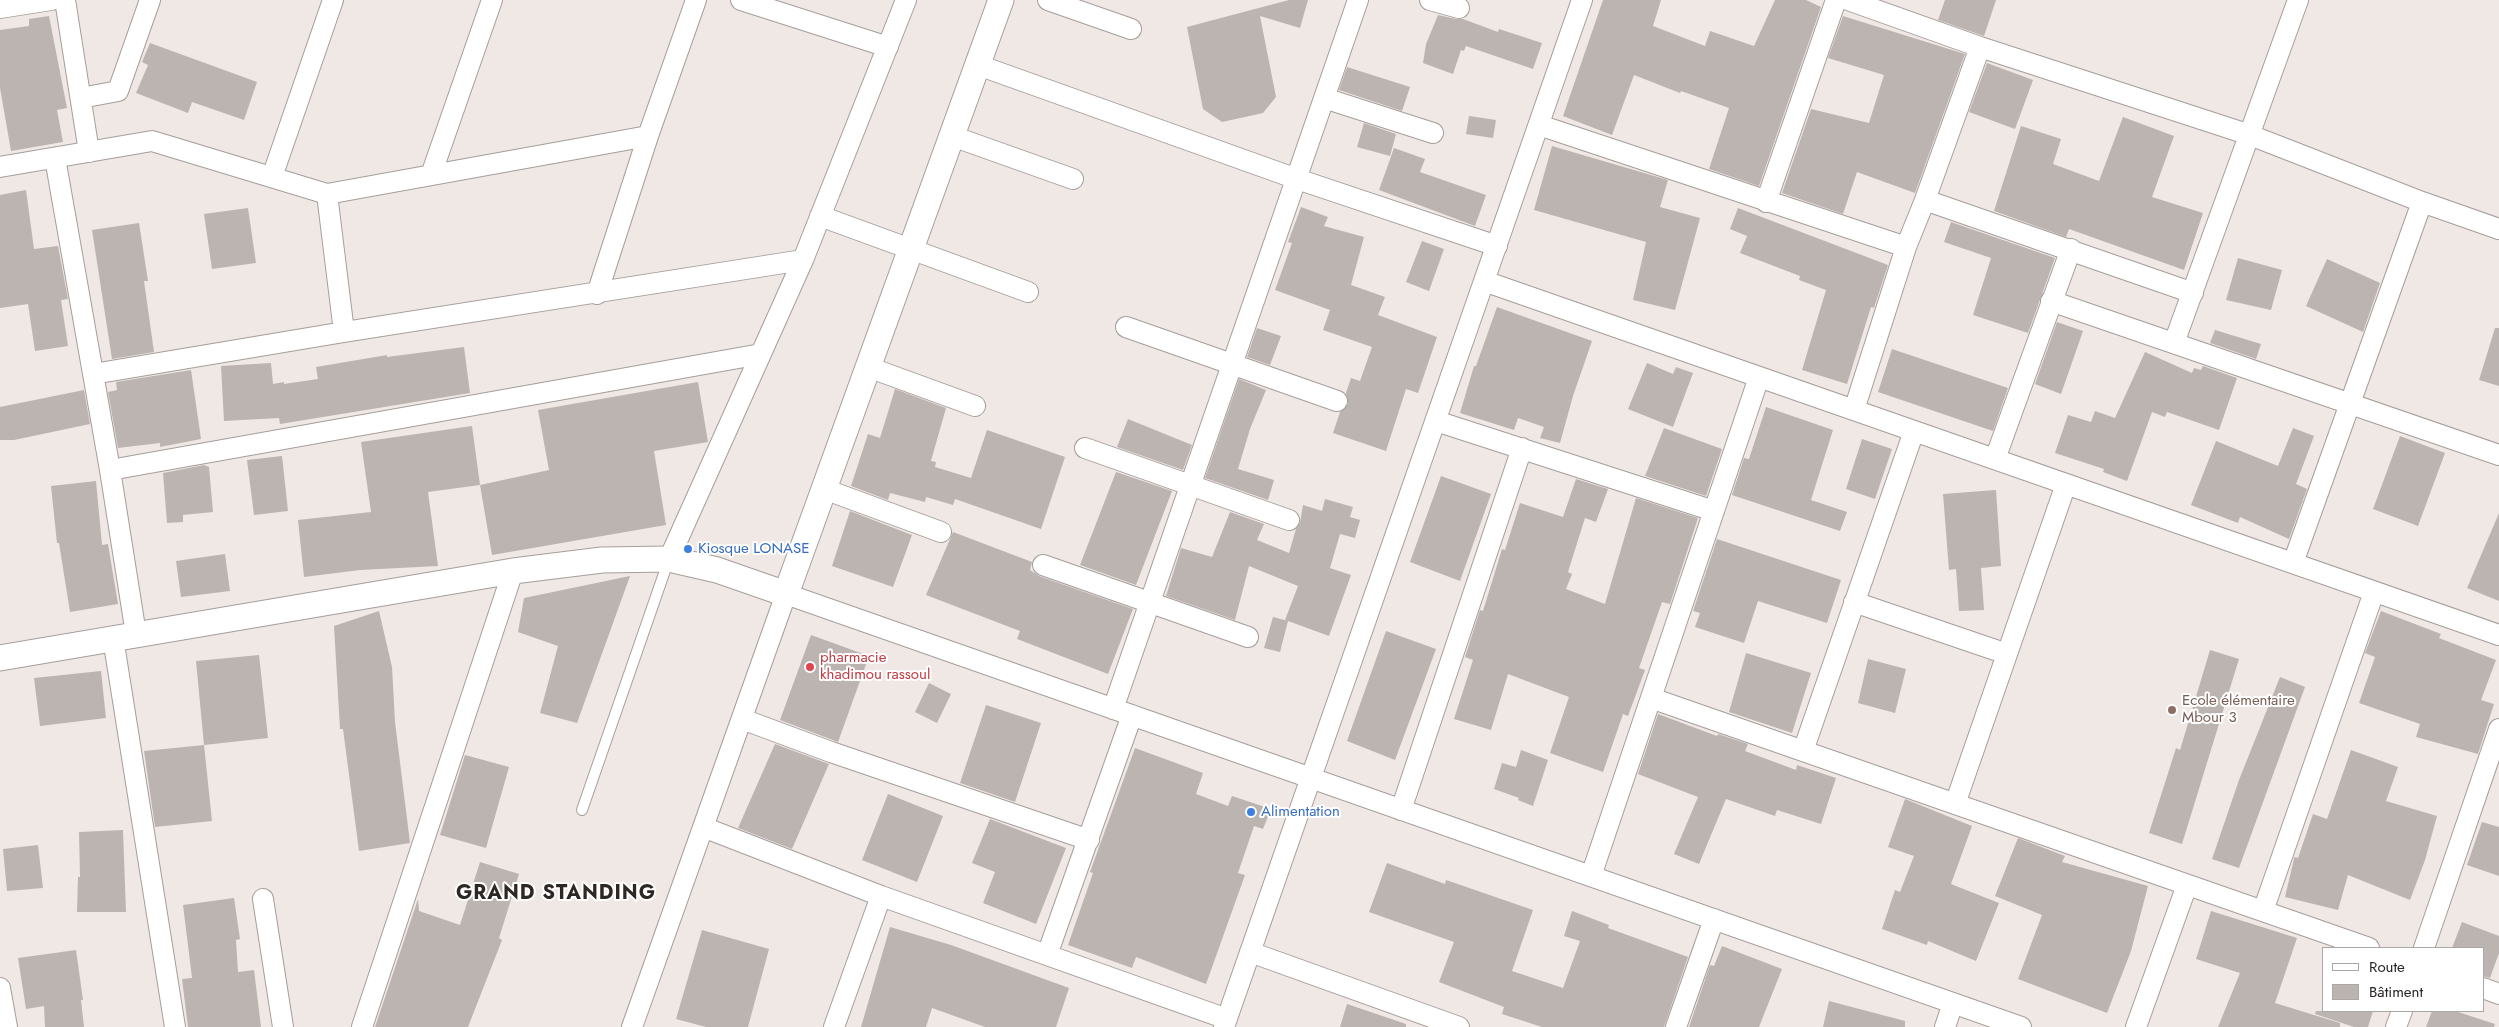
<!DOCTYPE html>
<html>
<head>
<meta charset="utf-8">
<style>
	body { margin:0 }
	#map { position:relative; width:2499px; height:1027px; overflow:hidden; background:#f0e8e4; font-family:Jost,sans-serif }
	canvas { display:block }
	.legend { position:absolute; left:2322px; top:947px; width:162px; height:65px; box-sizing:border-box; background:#fff; border:1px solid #a9a8a7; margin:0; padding:6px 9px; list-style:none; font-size:15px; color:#282524 }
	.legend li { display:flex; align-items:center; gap:10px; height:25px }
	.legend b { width:25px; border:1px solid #a9a8a7 }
</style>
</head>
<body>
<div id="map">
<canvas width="2499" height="1027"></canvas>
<ul class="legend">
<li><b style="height:6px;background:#fff"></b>Route</li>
<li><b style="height:14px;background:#bbb4b0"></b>Bâtiment</li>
</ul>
</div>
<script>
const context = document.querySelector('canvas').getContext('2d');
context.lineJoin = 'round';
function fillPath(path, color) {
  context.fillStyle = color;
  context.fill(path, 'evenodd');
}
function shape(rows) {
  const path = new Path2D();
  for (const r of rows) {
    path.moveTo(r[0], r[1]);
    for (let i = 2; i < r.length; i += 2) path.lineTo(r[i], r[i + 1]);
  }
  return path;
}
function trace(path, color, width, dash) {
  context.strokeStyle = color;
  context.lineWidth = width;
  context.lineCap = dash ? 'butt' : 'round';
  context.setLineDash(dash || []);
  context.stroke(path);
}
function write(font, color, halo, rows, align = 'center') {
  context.font = font + ' Jost,sans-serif';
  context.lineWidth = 4;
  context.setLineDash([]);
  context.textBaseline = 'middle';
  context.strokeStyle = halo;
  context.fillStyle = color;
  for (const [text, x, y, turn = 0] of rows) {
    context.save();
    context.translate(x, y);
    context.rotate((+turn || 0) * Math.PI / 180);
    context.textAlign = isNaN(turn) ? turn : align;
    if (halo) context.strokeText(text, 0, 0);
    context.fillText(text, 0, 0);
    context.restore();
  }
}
const building = shape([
	[1289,0,1308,0,1300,28,1260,16,1276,97,1263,113,1222,122,1203,109,1187,27],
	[1603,0,1661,0,1653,26,1705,46,1710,31,1754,46,1775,0,1806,0,1821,7,1759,186,1709,169,1729,108,1681,91,1680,93,1634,75,1612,135,1563,116],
	[1945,0,1996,0,1984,36,1938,20],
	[1438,15,1456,19,1463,19,1498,32,1499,29,1542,43,1533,69,1466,46,1464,51,1461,50,1453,74,1423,63,1426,44],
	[49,16,67,108,57,110,63,142,11,151,0,88,0,30,29,26,29,19],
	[1843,16,1965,54,1915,193,1857,172,1843,214,1782,193,1811,109,1869,123,1884,75,1828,58],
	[150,43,257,82,244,120,192,102,188,113,136,93,148,65,142,62],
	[1987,63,2033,80,2015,129,1969,112],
	[1347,67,1410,87,1402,111,1339,90],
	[1469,116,1496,120,1493,138,1466,134],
	[2123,117,2174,136,2152,197,2203,213,2184,270,2069,229,2066,237,1994,211,2021,126,2061,139,2053,164,2099,181],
	[1364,123,1396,134,1390,156,1357,147],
	[1552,146,1668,180,1660,207,1700,218,1675,310,1633,300,1646,242,1534,210],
	[1394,148,1425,159,1420,172,1486,195,1475,226,1379,190],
	[26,190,34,249,58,246,68,299,61,300,68,346,35,351,28,304,0,308,0,195],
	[1301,207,1328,217,1324,226,1364,237,1351,285,1385,297,1378,315,1437,337,1418,393,1406,389,1386,451,1333,433,1340,412,1348,404,1346,393,1351,378,1360,381,1372,347,1323,330,1330,310,1275,290,1292,243,1288,242],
	[248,208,256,263,212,269,204,214],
	[1738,208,1888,265,1874,308,1871,307,1847,384,1802,370,1826,290,1799,280,1800,276,1740,253,1747,236,1730,229],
	[1951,222,2055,258,2028,333,1973,315,1991,258,1944,242],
	[139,223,148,281,144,281,154,352,112,359,92,230],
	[1422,241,1444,249,1429,291,1406,282],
	[2238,258,2282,270,2271,310,2226,300],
	[2327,259,2380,283,2363,332,2306,306],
	[1497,307,1592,341,1573,396,1560,443,1540,438,1544,427,1518,418,1514,430,1460,413,1474,366,1476,366],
	[2057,322,2083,331,2061,394,2035,384],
	[1257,328,1281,336,1270,365,1247,357],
	[2495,328,2499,328,2499,386,2479,380],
	[2215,330,2261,344,2256,359,2210,343],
	[464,347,470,393,280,424,279,418,224,421,221,366,271,363,273,384,284,382,284,384,318,379,316,367,387,355,387,357],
	[1892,349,2008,388,1993,431,1878,392],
	[2145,352,2192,373,2194,368,2201,370,2203,366,2237,378,2219,430,2167,412,2165,417,2152,412,2127,481,2103,472,2104,469,2055,453,2068,415,2091,422,2095,411,2115,418],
	[1647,363,1673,374,1676,367,1693,373,1673,427,1628,409],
	[191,370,201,439,160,447,160,443,118,448,108,392,117,390,116,382],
	[1239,379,1266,390,1250,429,1238,469,1274,480,1268,500,1205,478],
	[698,382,708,442,654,451,666,525,492,555,480,485,549,470,538,410],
	[895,389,946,408,931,461,936,462,935,467,971,478,987,430,1065,457,1041,529,955,499,953,505,926,497,925,502,890,493,888,500,851,486,868,434,880,438],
	[84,390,90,424,14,440,0,440,0,407],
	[1766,407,1833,430,1811,500,1847,512,1840,531,1732,495,1744,458,1749,459],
	[1128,419,1192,445,1183,470,1117,447],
	[472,426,480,485,428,492,438,566,360,570,304,577,298,520,371,512,361,442],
	[1664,428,1722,449,1706,496,1645,476],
	[2293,428,2314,436,2296,484,2307,489,2289,539,2240,517,2238,523,2191,505,2216,441,2278,466],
	[2400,436,2445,453,2418,526,2373,509],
	[1862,439,1892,449,1875,499,1846,489],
	[282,456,288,511,254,515,247,460],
	[204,465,209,467,213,512,183,515,183,522,167,523,163,473],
	[1116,472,1172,491,1136,585,1080,565],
	[1441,476,1491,494,1460,581,1410,562],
	[1576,479,1608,489,1596,522,1585,518,1568,572,1572,574,1566,589,1605,604,1636,498,1698,518,1670,604,1662,602,1639,668,1645,670,1628,716,1623,714,1603,772,1550,753,1569,697,1508,674,1491,730,1454,719,1473,660,1465,657,1480,610,1483,611,1502,549,1505,550,1520,503,1563,517],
	[96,481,102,545,108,544,118,604,70,612,59,543,57,543,51,486],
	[1996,490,2001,566,1981,568,1984,610,1959,611,1956,569,1949,570,1943,494],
	[1325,499,1353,507,1350,517,1360,520,1355,538,1340,534,1330,568,1351,575,1329,636,1288,621,1280,652,1264,648,1273,617,1288,621,1285,620,1298,586,1249,566,1235,620,1166,596,1181,548,1212,557,1230,512,1264,524,1257,540,1289,553,1296,529,1300,523,1303,505,1322,511],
	[850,511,912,535,893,587,832,566],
	[2499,513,2499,601,2467,588],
	[953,532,1032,562,1030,570,1039,576,1133,609,1108,674,1017,639,1020,631,926,595],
	[1717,539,1841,580,1827,623,1758,601,1744,643,1695,627,1700,613,1693,611],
	[225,554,230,591,181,597,176,561],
	[630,576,577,723,540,713,558,646,518,632,524,598],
	[379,611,392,667,395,722,410,843,359,851,343,729,340,729,334,626],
	[2381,611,2441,634,2439,638,2496,660,2481,700,2494,704,2478,754,2416,737,2420,724,2359,703,2375,657,2365,653],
	[1386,631,1436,649,1395,760,1347,741],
	[811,635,869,656,838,742,780,720],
	[2210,650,2239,659,2182,844,2149,833,2176,748,2180,750],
	[1746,653,1811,673,1792,733,1729,712],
	[259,655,268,738,204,745,196,661],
	[1868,659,1906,669,1895,713,1858,703],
	[101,671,106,718,40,726,34,678],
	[2280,677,2305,687,2239,868,2212,859,2239,780],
	[929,683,951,694,937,723,915,712],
	[986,705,1041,723,1015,802,960,783],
	[1658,714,1717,736,1718,734,1748,744,1745,751,1796,770,1797,765,1836,778,1821,824,1777,810,1775,816,1726,799,1699,864,1674,854,1698,797,1638,774],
	[775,744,829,764,792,849,738,828],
	[204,745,212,821,155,827,144,751],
	[1135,748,1203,773,1196,794,1228,806,1232,796,1271,809,1263,829,1254,826,1238,873,1245,875,1206,984,1136,957,1132,968,1068,945,1093,873,1090,872],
	[1521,750,1548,760,1533,806,1518,800,1519,798,1494,789,1502,763,1516,767],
	[2351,750,2398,767,2386,801,2437,816,2425,860,2410,900,2348,875,2338,910,2285,897,2294,859,2294,857,2298,858,2313,814,2327,819],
	[465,755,509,767,486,848,440,835],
	[888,794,943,816,917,882,862,860],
	[1905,799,1972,826,1951,884,1999,903,1976,961,1928,941,1927,945,1882,929,1895,890,1900,892,1914,856,1888,847],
	[990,819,1066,848,1036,924,983,903,995,872,972,863],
	[2482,822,2499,827,2499,876,2467,865],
	[123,830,126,912,77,912,78,877,80,877,79,832],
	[2018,838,2065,856,2062,862,2148,886,2131,951,2107,1013,2018,979,2042,915,1995,896],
	[38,845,43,888,7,891,3,849],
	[480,862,519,874,499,938,502,940,468,1027,375,1027,418,899,419,911,460,925],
	[1387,863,1445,884,1446,880,1533,910,1512,971,1563,988,1580,941,1564,936,1572,911,1609,925,1608,928,1688,957,1664,1027,1542,1027,1502,1014,1504,1007,1439,982,1454,942,1369,912],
	[234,898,240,939,236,940,238,972,254,970,261,1027,188,1027,182,979,192,978,183,905],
	[2211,911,2297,938,2275,1003,2340,1023,2340,1027,2218,1027,2240,973,2196,959],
	[2462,922,2499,936,2499,953,2490,978,2483,976,2483,948,2452,948],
	[890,927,951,945,1069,988,1056,1027,985,1027,932,1008,926,1027,861,1027],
	[702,930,769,949,748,1027,706,1027,676,1019],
	[1722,946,1782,969,1759,1027,1689,1027,1710,965,1714,966],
	[76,950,83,1000,81,1000,84,1027,45,1027,44,1006,26,1009,18,958],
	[1829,1001,1905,1021,1905,1027,1823,1027],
	[1347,1004,1406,1024,1406,1027,1340,1027],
	[2316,1011,2373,1011,2368,1027,2354,1027,2315,1014],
	[2432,1011,2455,1011,2495,1024,2494,1027,2426,1027]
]);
const service = shape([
	[582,810,669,559]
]);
const minor = shape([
	[65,0,89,152],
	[741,0,888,47],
	[1048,0,1131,29],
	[1430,0,1459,8],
	[1848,0,1980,47,2250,135,2422,202,2499,229],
	[0,8,51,0],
	[978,65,1297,179,1497,246],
	[81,98,118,91,150,0],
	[1324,98,1433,133],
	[1539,125,1906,247],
	[952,136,1073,179],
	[55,158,110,470,136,634],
	[0,167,152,141,327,194,648,136],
	[431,175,492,0],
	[272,177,333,0],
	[327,194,344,332],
	[1925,200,2193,293],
	[1766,202,1836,0],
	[820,216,1028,292],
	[1484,281,2499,635],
	[597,294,648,136,696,0],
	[2051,301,2499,455],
	[1126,327,1337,401],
	[2174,343,2298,0],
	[868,367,975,406],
	[93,374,344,332,803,260],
	[1854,410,1906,247,1925,200,1980,47],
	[1436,421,1714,511],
	[1085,448,1289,520],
	[1995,459,2071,249],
	[110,470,761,354],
	[824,489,941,532],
	[669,559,803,260,906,0],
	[2293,563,2422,202],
	[1043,565,1248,637],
	[1854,602,2007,654],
	[113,638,175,1027],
	[1651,698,2369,948],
	[1113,709,1358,0],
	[742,719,831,752,1089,840],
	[1803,751,1914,431],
	[1955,804,2066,484],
	[1401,810,1522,448],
	[703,827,881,896,1227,1019],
	[1591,876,1759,377],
	[263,899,283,1027],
	[2263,911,2374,592],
	[2424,948,2499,729],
	[1250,952,1459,1027],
	[1047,955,1132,715],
	[0,988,7,1027],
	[2483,988,2499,994],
	[362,1027,513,571],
	[632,1027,786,594,2021,1027],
	[834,1027,881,896],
	[1224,1027,1582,0],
	[1676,1027,1714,919],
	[1945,1027,1953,1003],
	[2136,1027,2187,885],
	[2396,1027,2402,1011]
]);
const tertiary = shape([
	[0,658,513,571,602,560,669,559,717,570,786,594,1001,0]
]);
const markers = [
	[688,549,5,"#3f7fe0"],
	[810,667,5,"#e0444e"],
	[2172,710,5,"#8d6e63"],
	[1251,812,5,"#3f7fe0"]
];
const shopNames = [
	["Kiosque LONASE",698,549],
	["Alimentation",1261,812]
];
const healthNames = [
	["pharmacie",820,658],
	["khadimou rassoul",820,675]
];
const educationNames = [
	["Ecole élémentaire",2182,701],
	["Mbour 3",2182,718]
];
const districtNames = [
	["GRAND STANDING",556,894]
];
fillPath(building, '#bbb4b0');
trace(service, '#a59e9b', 12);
trace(minor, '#a59e9b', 22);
trace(tertiary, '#a59e9b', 27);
trace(service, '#fff', 10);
trace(minor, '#fff', 20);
trace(tertiary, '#fff', 25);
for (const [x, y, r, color] of markers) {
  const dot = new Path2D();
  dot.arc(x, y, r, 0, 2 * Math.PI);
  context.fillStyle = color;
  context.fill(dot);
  trace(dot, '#fff', 2);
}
write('15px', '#366cbe', '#fff', shopNames, 'left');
write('15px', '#be3a42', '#fff', healthNames, 'left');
write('15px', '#785e54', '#fff', educationNames, 'left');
context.letterSpacing = '1px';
write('bold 20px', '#2e2825', '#fff', districtNames);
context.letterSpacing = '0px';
</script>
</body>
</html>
